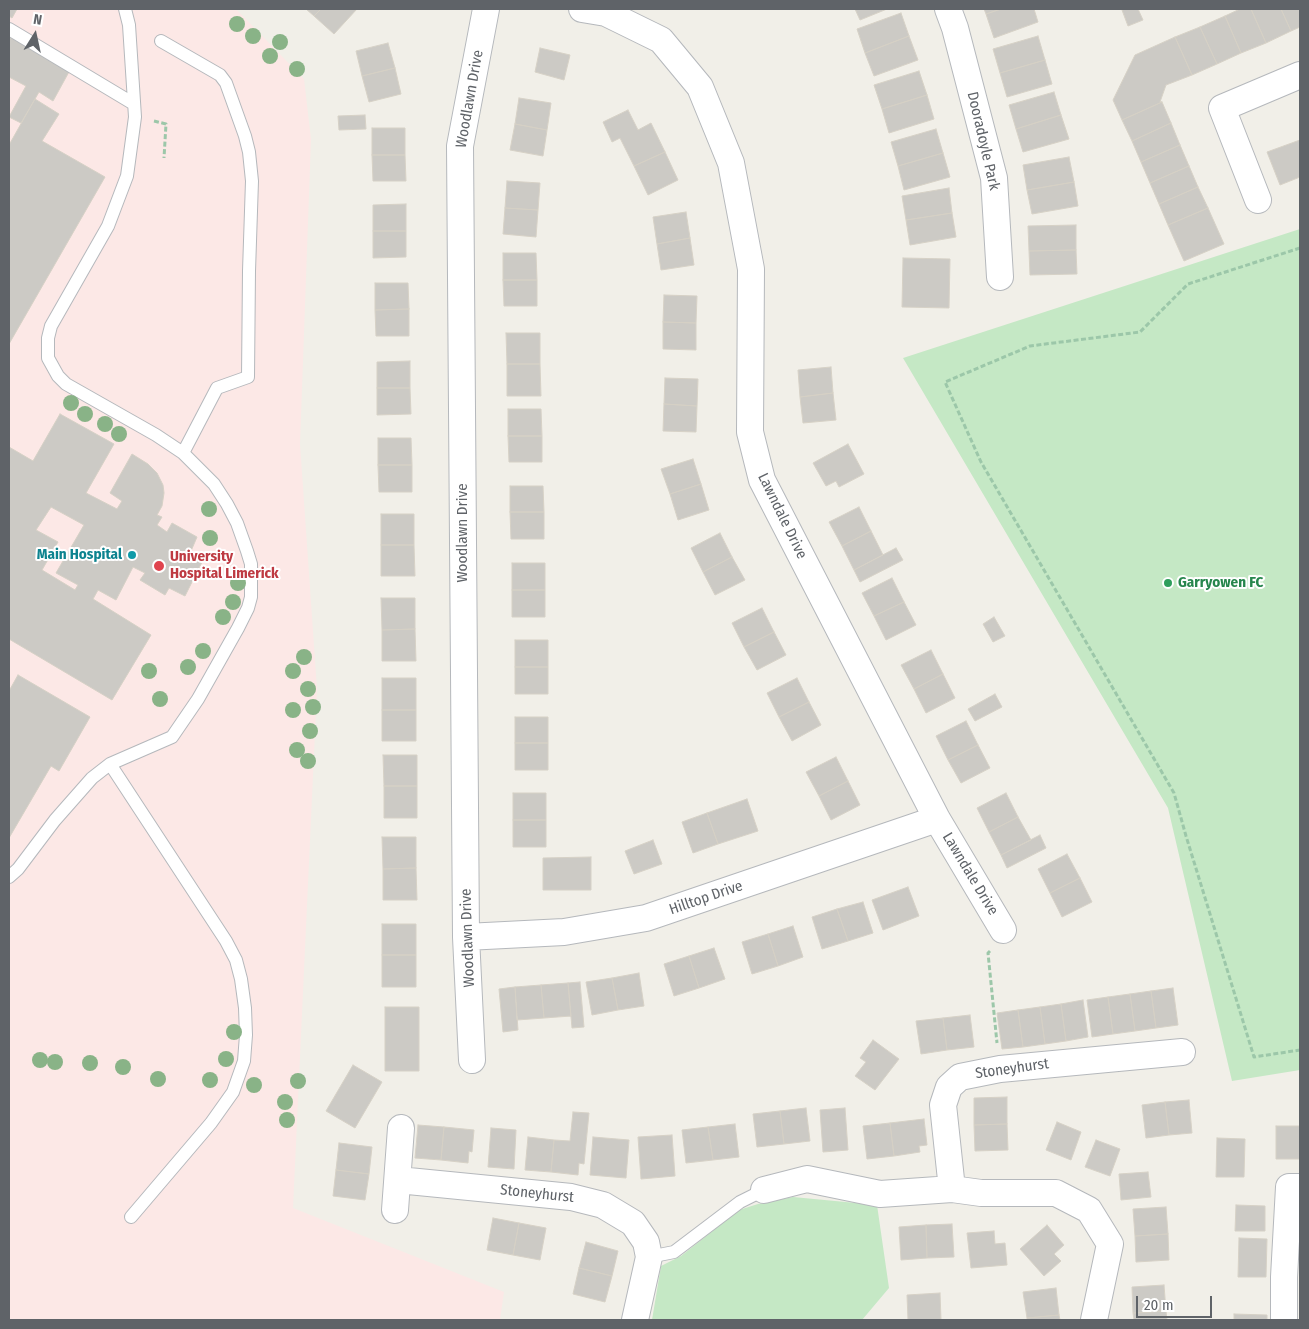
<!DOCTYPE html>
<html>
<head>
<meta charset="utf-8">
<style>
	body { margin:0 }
	#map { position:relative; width:1309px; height:1329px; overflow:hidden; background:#f1efe8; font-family:"Fira Sans Condensed",sans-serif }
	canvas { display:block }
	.frame { position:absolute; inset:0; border:10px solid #5f6368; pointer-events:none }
	.north { position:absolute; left:10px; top:10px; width:50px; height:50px; -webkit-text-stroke:4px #fff; paint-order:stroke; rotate:10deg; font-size:14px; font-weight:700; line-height:20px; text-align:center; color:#5f6368 }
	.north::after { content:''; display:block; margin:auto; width:18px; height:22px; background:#5f6368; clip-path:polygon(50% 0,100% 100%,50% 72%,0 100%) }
	.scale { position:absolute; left:1136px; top:1296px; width:76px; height:22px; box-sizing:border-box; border:2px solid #5f6368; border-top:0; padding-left:6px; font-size:15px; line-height:18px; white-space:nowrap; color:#5f6368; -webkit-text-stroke:4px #fff; paint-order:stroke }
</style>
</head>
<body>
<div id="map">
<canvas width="1309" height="1329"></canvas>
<div class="frame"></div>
<div class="north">N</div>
<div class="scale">20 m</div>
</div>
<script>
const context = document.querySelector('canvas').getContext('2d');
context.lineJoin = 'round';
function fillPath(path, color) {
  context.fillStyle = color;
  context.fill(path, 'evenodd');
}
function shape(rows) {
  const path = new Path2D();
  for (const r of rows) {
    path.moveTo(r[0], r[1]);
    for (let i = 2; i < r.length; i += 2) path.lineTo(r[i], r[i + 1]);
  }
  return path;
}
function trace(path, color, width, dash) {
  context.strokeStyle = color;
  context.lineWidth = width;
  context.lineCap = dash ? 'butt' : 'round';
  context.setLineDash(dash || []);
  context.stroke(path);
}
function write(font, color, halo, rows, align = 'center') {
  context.font = font + ' "Fira Sans Condensed",sans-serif';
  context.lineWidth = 4;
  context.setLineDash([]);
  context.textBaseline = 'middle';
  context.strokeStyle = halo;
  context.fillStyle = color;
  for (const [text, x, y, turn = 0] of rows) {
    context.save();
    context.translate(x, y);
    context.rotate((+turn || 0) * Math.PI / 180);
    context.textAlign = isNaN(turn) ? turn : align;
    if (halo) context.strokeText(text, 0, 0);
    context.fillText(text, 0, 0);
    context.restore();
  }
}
const medical = shape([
	[9,9,236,9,304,79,311,139,300,444,317,689,293,1208,504,1292,500,1320,9,1320]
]);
const green = shape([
	[1300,229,1300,1070,1232,1081,1168,808,903,358],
	[793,1197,877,1205,889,1288,862,1320,652,1320,661,1266,681,1256,739,1210,758,1204]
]);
const building = shape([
	[9,9,17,9,12,18,9,16,9,9],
	[306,9,321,9,314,16,306,9],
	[321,9,357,9,334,34,314,16,321,9],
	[855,9,887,9,860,20,855,9],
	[984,9,1001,9,986,14,984,9],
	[1001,9,1034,9,1038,22,994,38,986,14,1001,9],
	[1125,9,1138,9,1143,20,1128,26,1122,10,1125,9],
	[1240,9,1251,9,1266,43,1241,53,1225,16,1240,9],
	[1251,9,1281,9,1291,31,1266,43,1251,9],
	[1281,9,1300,9,1300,27,1291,31,1281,9],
	[901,13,909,36,865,53,857,29,901,13],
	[1225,16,1241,53,1217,64,1200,27,1225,16],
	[1200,27,1217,64,1192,75,1175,37,1200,27],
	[909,36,918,60,874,76,865,53,909,36],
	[1038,36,1045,60,1000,73,993,49,1038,36],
	[9,37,70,70,53,101,39,92,21,123,9,117,26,86,9,77,9,37],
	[1175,37,1192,75,1166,85,1160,102,1162,102,1122,120,1113,100,1135,55,1175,37],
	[388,43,395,68,362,76,356,51,388,43],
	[540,48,570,55,564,80,535,72,540,48],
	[1045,60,1052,84,1007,97,1000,73,1045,60],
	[395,68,401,94,369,102,362,76,395,68],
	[919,71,927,95,882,109,874,85,919,71],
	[1054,92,1061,115,1016,129,1009,105,1054,92],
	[927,95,934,119,889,133,882,109,927,95],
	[519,98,551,103,547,130,515,124,519,98],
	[35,99,59,114,42,141,105,177,9,344,9,145,35,99],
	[1162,102,1171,123,1132,141,1122,120,1162,102],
	[628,110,638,130,651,123,665,152,634,166,620,138,612,142,603,122,628,110],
	[365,115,366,129,339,130,338,116,365,115],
	[1061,115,1069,139,1023,152,1016,129,1061,115],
	[1171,123,1180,145,1141,162,1132,141,1171,123],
	[515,124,547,130,543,156,510,150,515,124],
	[372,128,405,128,405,155,372,155,372,128],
	[936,129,943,153,898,166,891,142,936,129],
	[1300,140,1300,177,1280,185,1267,152,1300,140],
	[1180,145,1189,166,1150,183,1141,162,1180,145],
	[665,152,678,180,648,195,634,166,665,152],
	[943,153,950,177,904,190,898,166,943,153],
	[372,155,405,155,406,181,373,181,372,155],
	[1069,157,1074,182,1027,190,1023,165,1069,157],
	[1189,166,1198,187,1159,204,1150,183,1189,166],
	[507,181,540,183,538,210,505,208,507,181],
	[1074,182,1078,206,1032,214,1027,190,1074,182],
	[1198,187,1208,208,1168,225,1159,204,1198,187],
	[949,188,952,213,906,220,902,196,949,188],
	[406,204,406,231,373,231,373,205,406,204],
	[505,208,538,210,536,237,503,234,505,208],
	[1208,208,1224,244,1184,261,1168,225,1208,208],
	[686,212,690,238,657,244,653,217,686,212],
	[952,213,956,237,910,245,906,220,952,213],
	[1076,225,1076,250,1029,251,1028,226,1076,225],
	[373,231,406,231,406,257,373,258,373,231],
	[690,238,694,265,661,270,657,244,690,238],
	[1076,250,1077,274,1030,275,1029,251,1076,250],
	[503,253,536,253,537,280,503,280,503,253],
	[903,258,950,259,949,308,902,307,903,258],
	[503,280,537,280,537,306,504,306,503,280],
	[375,283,408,283,409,309,375,310,375,283],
	[664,295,697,296,696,323,663,322,664,295],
	[409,309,409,336,376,336,375,310,409,309],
	[663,322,696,323,696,350,663,349,663,322],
	[506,333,540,333,540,364,507,364,506,333],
	[410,361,410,388,377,388,377,362,410,361],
	[507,364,540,364,541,396,507,396,507,364],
	[831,367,833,393,800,397,798,370,831,367],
	[665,378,698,379,697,406,664,404,665,378],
	[377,388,410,388,411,414,377,415,377,388],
	[833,393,836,420,803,423,800,397,833,393],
	[664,404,697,406,696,432,663,431,664,404],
	[508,409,541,409,542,436,508,436,508,409],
	[60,414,114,444,86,493,117,509,122,501,110,493,132,454,148,464,157,473,163,485,164,493,162,506,157,515,162,517,157,525,167,532,172,523,197,537,191,551,204,558,185,596,169,588,165,595,140,580,145,573,133,567,116,600,98,590,93,599,151,635,112,700,9,639,9,447,33,461,60,414],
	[51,507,84,525,56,573,78,585,75,590,42,570,58,542,36,530,51,507],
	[508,436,542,436,542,462,509,462,508,436],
	[378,438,411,438,412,465,378,465,378,438],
	[848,444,864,474,839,487,836,481,826,486,813,463,848,444],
	[693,459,701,484,670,494,661,469,693,459],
	[378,465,412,465,412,492,379,492,378,465],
	[701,484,709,510,678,520,670,494,701,484],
	[510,486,543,486,544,512,510,512,510,486],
	[859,507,871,531,842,546,829,522,859,507],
	[510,512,544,512,544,539,511,539,510,512],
	[381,514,414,514,414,545,381,545,381,514],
	[871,531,883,555,854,570,842,546,871,531],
	[720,533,732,557,703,572,691,548,720,533],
	[381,545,414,545,415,576,381,576,381,545],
	[896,548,903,560,860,582,854,570,896,548],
	[732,557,745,580,715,595,703,572,732,557],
	[512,563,545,563,545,590,512,590,512,563],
	[892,578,904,602,874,616,862,593,892,578],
	[512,590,545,590,545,617,512,617,512,590],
	[381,598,415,598,415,629,382,630,381,598],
	[904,602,916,625,886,640,874,616,904,602],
	[762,608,774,632,744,647,732,623,762,608],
	[994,617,1005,636,993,642,983,624,994,617],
	[415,629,416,661,382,661,382,630,415,629],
	[774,632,786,655,757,670,744,647,774,632],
	[515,640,548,640,548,667,515,667,515,640],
	[931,650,943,674,914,689,901,665,931,650],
	[515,667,548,667,548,694,515,694,515,667],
	[943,674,955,698,926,713,914,689,943,674],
	[18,675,90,717,59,771,51,766,9,838,9,691,18,675],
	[382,678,416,678,416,710,382,710,382,678],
	[797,678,809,702,779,717,767,693,797,678],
	[995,694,1002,707,975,721,968,709,995,694],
	[809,702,821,725,792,741,779,717,809,702],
	[382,710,416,710,416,741,382,741,382,710],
	[515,717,548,717,548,743,515,743,515,717],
	[966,721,978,745,948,760,936,736,966,721],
	[515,743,548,743,548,770,515,770,515,743],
	[978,745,990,768,961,783,948,760,978,745],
	[383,755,417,755,417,786,384,786,383,755],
	[836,757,848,781,819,796,806,772,836,757],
	[848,781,860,805,831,820,819,796,848,781],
	[384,786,417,786,417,818,384,818,384,786],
	[513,793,546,793,546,820,513,820,513,793],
	[1006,793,1018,817,989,832,977,808,1006,793],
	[747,799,758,831,718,844,707,813,747,799],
	[707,813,718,844,693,853,682,822,707,813],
	[1018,817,1031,840,1001,855,989,832,1018,817],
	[513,820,546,820,546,847,513,847,513,820],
	[1040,835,1046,848,1007,868,1001,855,1040,835],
	[382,837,416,837,416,868,383,869,382,837],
	[653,840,662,864,634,874,625,851,653,840],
	[1067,854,1080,878,1050,893,1038,869,1067,854],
	[591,857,591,890,543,890,543,858,591,857],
	[416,868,417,900,383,900,383,869,416,868],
	[1080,878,1092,902,1062,917,1050,893,1080,878],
	[908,887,919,916,883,930,872,900,908,887],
	[863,902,873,933,848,941,837,909,863,902],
	[837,909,848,941,822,949,812,917,837,909],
	[382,924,416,924,416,955,382,955,382,924],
	[793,926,803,957,778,966,768,934,793,926],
	[768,934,778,966,752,974,742,942,768,934],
	[714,948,725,979,699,988,689,956,714,948],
	[382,955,416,955,416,987,382,987,382,955],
	[689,956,699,988,674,996,664,964,689,956],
	[639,973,644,1006,618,1010,612,978,639,973],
	[612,978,618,1010,592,1015,586,982,612,978],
	[580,982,584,1027,572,1028,568,983,580,982],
	[568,983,571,1016,544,1018,541,985,568,983],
	[541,985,544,1018,517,1020,515,987,541,985],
	[515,987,518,1030,503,1032,499,989,515,987],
	[1173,988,1178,1025,1156,1028,1151,991,1173,988],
	[1151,991,1156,1028,1135,1031,1130,994,1151,991],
	[1130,994,1135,1031,1113,1034,1108,997,1130,994],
	[1108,997,1113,1034,1092,1037,1087,1000,1108,997],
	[1083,1000,1088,1037,1066,1041,1061,1004,1083,1000],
	[1061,1004,1066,1041,1045,1044,1040,1007,1061,1004],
	[385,1007,419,1007,419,1071,385,1071,385,1007],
	[1040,1007,1045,1044,1023,1047,1018,1010,1040,1007],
	[1018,1010,1023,1047,1002,1049,997,1013,1018,1010],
	[970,1015,974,1047,947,1050,943,1018,970,1015],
	[943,1018,947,1050,921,1054,916,1021,943,1018],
	[873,1040,899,1059,875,1090,855,1076,866,1062,860,1058,873,1040],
	[353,1065,382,1082,355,1128,326,1111,353,1065],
	[1007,1097,1007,1124,974,1125,974,1098,1007,1097],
	[1189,1100,1192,1133,1169,1135,1165,1102,1189,1100],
	[1165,1102,1169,1135,1146,1138,1142,1105,1165,1102],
	[806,1108,810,1141,784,1144,780,1111,806,1108],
	[845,1108,848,1150,823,1152,820,1110,845,1108],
	[780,1111,784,1144,757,1147,753,1114,780,1111],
	[573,1112,589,1113,584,1164,579,1163,578,1175,551,1172,554,1140,570,1141,573,1112],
	[924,1119,927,1145,919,1146,920,1152,894,1156,890,1123,924,1119],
	[1057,1122,1081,1132,1071,1160,1046,1150,1057,1122],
	[890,1123,894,1156,867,1159,863,1126,890,1123],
	[735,1124,739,1157,713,1160,708,1127,735,1124],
	[1007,1124,1008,1150,975,1151,974,1125,1007,1124],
	[418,1125,444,1127,441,1160,415,1158,418,1125],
	[1276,1126,1300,1126,1300,1159,1276,1159,1276,1126],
	[444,1127,474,1130,472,1152,469,1151,468,1163,441,1160,444,1127],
	[708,1127,713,1160,686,1163,682,1130,708,1127],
	[491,1128,516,1130,514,1169,488,1167,491,1128],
	[672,1135,675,1176,641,1179,638,1137,672,1135],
	[528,1137,554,1140,551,1172,525,1170,528,1137],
	[593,1137,629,1140,626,1178,590,1175,593,1137],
	[1217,1138,1245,1139,1244,1177,1216,1177,1217,1138],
	[1096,1140,1120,1149,1110,1176,1085,1167,1096,1140],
	[339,1143,372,1147,369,1174,336,1170,339,1143],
	[336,1170,369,1174,365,1200,333,1196,336,1170],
	[1148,1172,1151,1197,1121,1200,1119,1174,1148,1172],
	[1236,1205,1265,1206,1265,1231,1235,1231,1236,1205],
	[1166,1207,1168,1234,1135,1236,1133,1209,1166,1207],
	[493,1218,519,1223,513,1255,487,1250,493,1218],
	[519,1223,546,1228,540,1260,513,1255,519,1223],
	[952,1224,954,1257,927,1258,926,1225,952,1224],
	[926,1225,927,1258,901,1260,899,1227,926,1225],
	[1047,1225,1064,1245,1054,1254,1061,1261,1044,1276,1020,1249,1047,1225],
	[994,1231,995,1244,1005,1243,1007,1265,971,1268,967,1233,994,1231],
	[1168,1234,1169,1260,1136,1262,1135,1236,1168,1234],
	[1239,1238,1267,1239,1266,1277,1238,1277,1239,1238],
	[586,1242,618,1251,612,1276,579,1268,586,1242],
	[579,1268,612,1276,605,1302,573,1294,579,1268],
	[1164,1285,1166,1311,1133,1313,1132,1287,1164,1285],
	[1056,1288,1059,1315,1027,1318,1023,1292,1056,1288],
	[940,1293,941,1320,908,1320,907,1295,940,1293],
	[1166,1311,1167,1320,1134,1320,1133,1313,1166,1311],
	[1234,1314,1267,1315,1267,1320,1234,1320,1234,1314],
	[1059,1315,1060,1320,1027,1320,1027,1318,1059,1315]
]);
const path = shape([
	[154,121,166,124,164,158],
	[1300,248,1188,284,1140,332,1030,346,945,382,981,462,1174,793,1186,836,1254,1057,1300,1050],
	[990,951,988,953,997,1043]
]);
const service = shape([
	[9,29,134,104],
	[161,41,220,75,226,83,245,136,249,152,252,181,249,271,248,377,217,388,183,453],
	[110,764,226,941,236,960,241,979,245,1008,246,1035,244,1061,233,1092,211,1123,131,1217],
	[9,877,18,869,55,820,92,778,110,764,172,737,198,699,238,628,248,608,251,597,251,564,247,551,237,523,227,504,214,484,183,453,156,435,66,384,58,376,48,358,48,338,51,326,108,226,127,176,135,117,129,25,125,9],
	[649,1257,674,1252,740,1202,764,1190]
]);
const minor = shape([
	[582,9,606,13,661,40,700,87,731,163,751,269,750,432,762,480,937,819,1003,930],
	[948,9,955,28,994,178,1000,277],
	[1258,200,1222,108,1300,75],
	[466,937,564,932,646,918,937,819],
	[472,1060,466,937,460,146,486,9],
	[398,1180,571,1197,603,1205,633,1223,646,1242,649,1257,635,1320],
	[952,1189,943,1105,949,1087,960,1077,1000,1069,1182,1052],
	[764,1190,807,1179,880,1194,952,1189,981,1193,1056,1193,1089,1210,1110,1244,1094,1320],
	[395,1210,401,1128],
	[1284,1320,1284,1277,1289,1187,1300,1187]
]);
const trees = [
	[237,24],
	[253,36],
	[280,42],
	[270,56],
	[297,69],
	[71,403],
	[85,414],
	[105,424],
	[119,434],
	[209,509],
	[210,538],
	[238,583],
	[233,602],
	[223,617],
	[203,651],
	[304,657],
	[188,667],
	[149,671],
	[293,671],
	[308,689],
	[160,699],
	[313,707],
	[293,710],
	[310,731],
	[297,750],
	[308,761],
	[234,1032],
	[226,1059],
	[40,1060],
	[55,1062],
	[90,1063],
	[123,1067],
	[158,1079],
	[210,1080],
	[298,1081],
	[254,1085],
	[285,1102],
	[287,1120]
];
const markers = [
	[132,555,5,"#0f9aa8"],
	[159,566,6,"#e0444e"],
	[1168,583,5,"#2e9e5b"]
];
const streetNames = [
	["Woodlawn Drive",470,99,-80],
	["Dooradoyle Park",983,141,77],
	["Lawndale Drive",782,516,64],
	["Woodlawn Drive",463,533,-90],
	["Lawndale Drive",970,874,59],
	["Hilltop Drive",706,898,-19],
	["Woodlawn Drive",468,938,-92],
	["Stoneyhurst",1012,1069,-8],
	["Stoneyhurst",537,1194,6]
];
const cultureNames = [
	["Main Hospital",122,555]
];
const healthNames = [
	["University",170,557],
	["Hospital Limerick",170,574]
];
const leisureNames = [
	["Garryowen FC",1178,583]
];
fillPath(medical, '#fce8e6');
fillPath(green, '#c5e8c5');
fillPath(building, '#cccac5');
trace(building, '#d6d1c6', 1);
trace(service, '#b5b8bc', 14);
trace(minor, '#b5b8bc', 28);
trace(path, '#9cc7a9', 3, [5, 2.5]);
trace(service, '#fff', 12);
trace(minor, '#fff', 26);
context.fillStyle = '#89b387';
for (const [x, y] of trees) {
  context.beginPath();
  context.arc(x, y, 8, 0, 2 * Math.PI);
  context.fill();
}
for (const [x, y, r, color] of markers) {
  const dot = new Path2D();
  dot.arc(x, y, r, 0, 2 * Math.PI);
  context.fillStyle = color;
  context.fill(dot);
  trace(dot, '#fff', 2);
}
write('15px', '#5f6368', '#fff', streetNames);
write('bold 15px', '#0d838f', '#fff', cultureNames, 'right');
write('bold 15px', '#be3a42', '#fff', healthNames, 'left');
write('bold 15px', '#27864d', '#fff', leisureNames, 'left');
</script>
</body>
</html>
